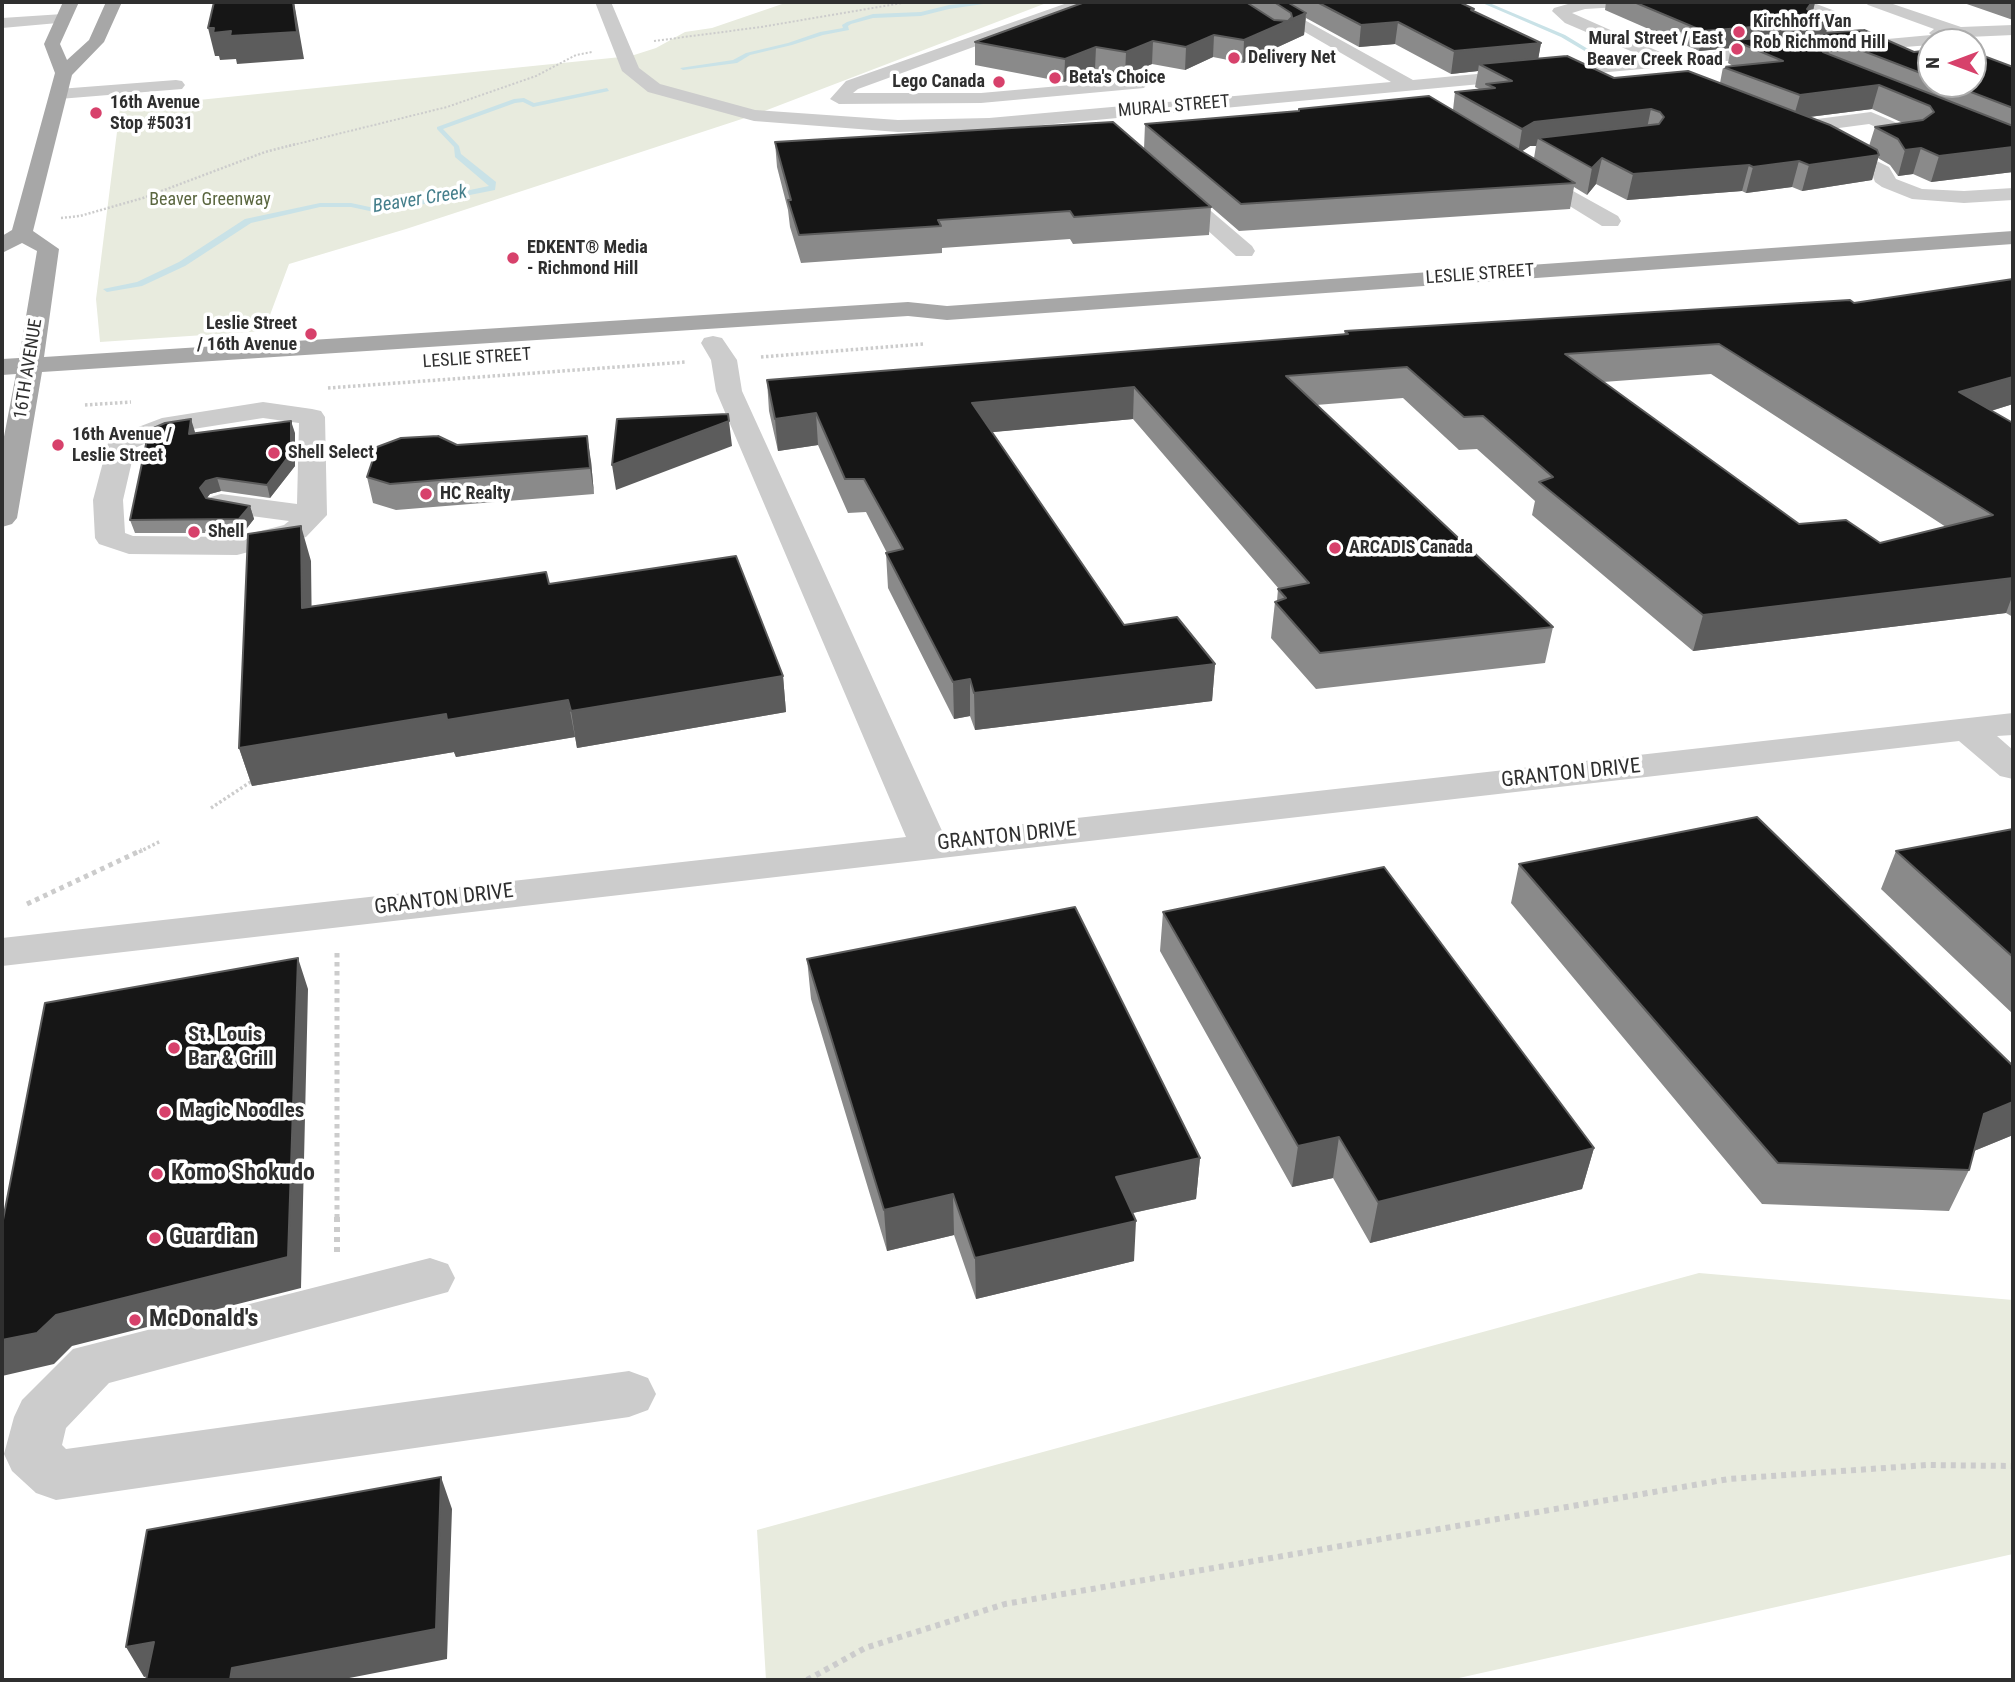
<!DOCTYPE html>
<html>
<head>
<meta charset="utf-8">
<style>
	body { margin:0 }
	#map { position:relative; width:2015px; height:1682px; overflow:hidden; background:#fff; font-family:"Roboto Condensed",sans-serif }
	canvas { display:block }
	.frame { position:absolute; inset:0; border:4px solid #2f2f2f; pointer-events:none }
	.north { position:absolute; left:1917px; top:28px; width:70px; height:70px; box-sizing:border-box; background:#fff; border:2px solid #acacac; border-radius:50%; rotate:270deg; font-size:19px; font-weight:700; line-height:28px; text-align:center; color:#2f2f2f }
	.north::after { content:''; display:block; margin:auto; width:24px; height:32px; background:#d7416b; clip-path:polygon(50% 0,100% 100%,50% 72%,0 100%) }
</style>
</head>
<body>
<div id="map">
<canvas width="2015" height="1682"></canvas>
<div class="frame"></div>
<div class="north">N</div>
</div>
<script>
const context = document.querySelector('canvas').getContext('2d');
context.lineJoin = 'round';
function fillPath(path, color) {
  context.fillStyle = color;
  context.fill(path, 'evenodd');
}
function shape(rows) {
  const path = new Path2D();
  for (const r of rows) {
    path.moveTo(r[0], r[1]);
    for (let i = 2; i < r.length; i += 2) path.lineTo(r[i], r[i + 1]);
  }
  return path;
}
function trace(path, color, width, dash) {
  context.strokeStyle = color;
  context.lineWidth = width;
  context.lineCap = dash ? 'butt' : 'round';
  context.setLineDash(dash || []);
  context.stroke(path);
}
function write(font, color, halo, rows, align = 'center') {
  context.font = font + ' "Roboto Condensed",sans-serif';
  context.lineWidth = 7;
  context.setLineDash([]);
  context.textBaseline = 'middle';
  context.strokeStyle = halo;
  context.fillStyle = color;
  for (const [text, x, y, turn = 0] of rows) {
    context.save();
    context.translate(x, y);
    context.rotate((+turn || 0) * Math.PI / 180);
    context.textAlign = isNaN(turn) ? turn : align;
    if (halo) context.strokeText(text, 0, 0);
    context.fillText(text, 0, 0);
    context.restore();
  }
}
const green = shape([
	[788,2,1049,2,754,115,406,229,289,264,264,331,100,342,96,299,120,108,631,56,656,48,685,32,712,28],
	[1699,1273,2013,1300,2013,1554,1450,1680,766,1680,757,1530]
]);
const stream = shape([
	[981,2,997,2,949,9,921,16,873,18,851,24,848,26,849,30,823,35,792,45,750,55,737,63,683,70,680,68,733,60,746,53,788,43,820,32,843,28,842,25,847,22,873,14,921,12,949,5,981,2],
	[1480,2,1487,2,1565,35,1593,52,1588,53,1561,37,1480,2],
	[607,88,609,91,533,107,523,102,515,103,443,129,459,146,461,154,496,182,495,190,379,213,351,207,320,207,251,223,185,266,142,286,107,292,103,289,137,282,179,262,245,219,320,203,351,203,379,209,489,186,455,157,454,147,437,129,437,127,514,99,524,98,534,103,607,88]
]);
const pathFar4 = shape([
	[654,41,761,27,908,2],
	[289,146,447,107,536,76,576,55,592,52]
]);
const pathFar3 = shape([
	[61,218,80,216,143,198,265,152,296,144]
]);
const pathFar2 = shape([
	[761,357,923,344],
	[328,388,686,362],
	[85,405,131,402],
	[211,808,252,781],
	[139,852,161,841]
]);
const pathFar1 = shape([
	[27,904,142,850],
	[337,953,337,1219]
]);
const path = shape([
	[337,1217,337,1257],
	[807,1680,865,1648,1005,1604,1729,1479,1927,1465,2013,1466]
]);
const minor = shape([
	[595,2,611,2,639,68,660,84,755,110,898,120,989,118,1391,82,1253,2,1272,2,1413,80,1647,58,1565,23,1552,11,1554,8,1575,2,1627,2,1619,7,1585,9,1572,13,1669,56,1780,46,1788,51,1780,56,989,130,898,132,754,121,648,92,622,71,595,2],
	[1070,2,1092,2,1089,5,858,89,853,93,981,93,1138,79,1147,84,1144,88,981,103,839,104,830,99,846,81,1070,2],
	[1790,2,1811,2,1835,11,1837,18,1827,27,1841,36,1843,39,1841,42,1829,42,1811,31,1809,28,1821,16,1790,2],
	[1865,2,1887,2,1961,27,2013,25,2013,35,1968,37,1947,42,1931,42,1931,45,1838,52,1836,48,1844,43,1931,35,1929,33,1934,29,1868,5,1865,2],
	[63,14,69,16,71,19,69,22,2,28,2,18,63,14],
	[176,80,182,81,185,85,182,89,59,99,50,94,59,89,176,80],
	[1871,112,1921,133,1924,137,1921,141,1892,146,1882,140,1892,134,1869,124,1794,134,1785,128,1794,122,1871,112],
	[1830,138,1889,167,1896,179,1922,189,1964,191,2013,188,2013,200,1964,203,1912,199,1882,187,1875,182,1872,174,1823,148,1820,144,1830,138],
	[1528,166,1618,216,1621,221,1618,226,1602,226,1521,176,1518,172,1521,168,1528,166],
	[1170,180,1177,182,1252,246,1255,251,1252,256,1236,256,1163,190,1160,186,1163,182,1170,180],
	[713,336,722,338,737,360,742,391,943,833,2013,713,2013,735,1997,736,2013,750,2013,779,2000,776,1959,741,2,966,2,938,906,837,716,391,711,360,701,343,704,338,713,336],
	[263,402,312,409,321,411,325,417,327,515,306,537,237,555,129,554,99,544,95,538,93,500,108,443,112,437,162,418,263,402],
	[263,418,299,423,297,504,221,494,211,497,206,503,211,509,221,512,289,521,284,525,237,537,133,536,125,533,123,500,135,448,168,433,263,418],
	[430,1258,448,1264,455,1278,448,1292,109,1383,66,1428,62,1445,66,1449,629,1371,648,1378,656,1394,648,1410,629,1417,56,1500,36,1493,12,1471,4,1454,14,1417,22,1400,73,1349,430,1258]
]);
const major = shape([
	[63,2,79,2,60,44,67,60,89,40,106,2,122,2,104,42,72,75,33,231,59,249,44,357,908,302,947,306,2013,231,2013,244,947,320,908,316,42,372,17,518,12,524,2,527,2,447,16,374,2,375,2,359,19,358,37,251,22,243,2,253,2,236,12,230,55,73,44,44,63,2]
]);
const wall = shape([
	[1085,2,1459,2,1474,9,1474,11,1541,43,1538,59,1614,78,1720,83,1723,67,1733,66,1728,63,1731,48,1699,51,1605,10,1606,2,1815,2,1813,12,1829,21,1826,33,1914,52,1931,50,1931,84,1973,84,2013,67,2013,172,1931,182,1913,174,1898,176,1890,165,1878,158,1872,180,1802,191,1792,187,1746,193,1742,191,1627,200,1596,184,1587,195,1574,187,1570,209,1239,231,1144,149,1145,124,1453,110,1455,92,1479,89,1475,87,1478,71,1451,74,1395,44,1359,47,1306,18,1304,35,1243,63,1213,57,1185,70,1152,64,1125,75,1095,69,1064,82,975,65,975,42],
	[1872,109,1903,123,1875,127,1869,146,1809,117],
	[1530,146,1536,146,1534,158,1522,151],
	[1961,2,2013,2,2013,20],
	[775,142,1211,207,1209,235,1073,244,1070,239,942,248,942,253,801,263,790,227,788,210,777,167],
	[2013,279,2013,404,1991,411,2013,423,2013,617,2006,613,1693,651,1532,515,1535,501,1477,449,1459,450,1403,398,1316,405,1553,627,1545,663,1316,689,1271,638,1275,602,1277,601,1278,589,1279,589,1133,419,992,432,1124,625,1215,664,1212,701,975,730,970,716,954,719,888,588,886,553,887,553,866,512,848,513,818,445,778,451,769,411,767,380,1344,335,1345,331,1854,303],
	[1711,374,1946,527,1880,543,1799,524,1603,382],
	[195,432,195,433,295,433,295,466,270,498,221,491,210,494,207,498,250,506,254,519,243,533,135,533,130,520],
	[457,445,591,461,594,494,396,510,373,503,367,477],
	[311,561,311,606,549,584,783,676,786,712,577,748,575,737,456,757,454,752,252,786,239,748],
	[2013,829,2013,1014,1881,889,1896,851],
	[1519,864,2013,1066,2013,1135,1974,1151,1969,1170,1949,1211,1762,1204,1511,903],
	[1163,912,1594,1148,1582,1189,1370,1243,1333,1178,1292,1187,1160,951],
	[807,959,1200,1158,1196,1199,1133,1213,1134,1261,976,1299,954,1235,887,1251,811,999]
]);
const shadedWall = shape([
	[293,2,294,2,304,59,237,64,236,59,220,60,219,56,215,56,208,28,214,28,231,31],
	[1812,2,1815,2,1812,15,1829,21,1824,41,1733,40,1731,48,1699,51,1703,31,1807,9],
	[1306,13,1304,35,1243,63,1244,40],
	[1398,22,1395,44,1359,47,1361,25],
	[1214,35,1213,57,1185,70,1186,47],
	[1832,39,1826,63,1820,46],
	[1153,41,1152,64,1125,75,1126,52],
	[1541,43,1537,66,1479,64,1478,71,1451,74,1454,51],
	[1096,47,1095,69,1064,82,1065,59],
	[1879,85,1872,109,1793,119,1800,95],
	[1651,109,1646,133,1538,138,1536,146,1530,146,1518,154,1522,129,1534,122],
	[2013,147,2013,172,1931,182,1939,156],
	[1921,148,1913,174,1898,176,1905,150],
	[1879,155,1872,180,1802,191,1809,165],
	[1602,158,1596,184,1587,195,1592,168],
	[1799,161,1792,187,1746,193,1753,167],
	[1749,165,1742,191,1627,200,1633,174],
	[2013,377,2013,404,1948,424,1959,392],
	[1134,387,1133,419,973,434,972,403],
	[816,413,818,445,778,451,775,419],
	[191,419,195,432,193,447,189,434],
	[291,421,295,433,295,466,270,498,267,485],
	[729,421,732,446,616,490,612,465],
	[587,436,591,461,594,494,590,468],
	[217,478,221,491,210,494,204,501,200,488,206,481],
	[250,506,254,519,243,533,239,519],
	[301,526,311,561,312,643,302,608],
	[2013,578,2013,594,2006,613,1693,651,1703,615],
	[1215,664,1212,701,975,730,974,693],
	[783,676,786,712,577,748,571,711],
	[970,679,970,716,954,719,953,682],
	[568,700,575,737,456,757,454,752,252,786,239,748,446,714],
	[298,958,308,989,301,1288,72,1346,54,1364,2,1376,2,1340],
	[2013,1102,2013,1135,1964,1155,1984,1114],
	[1339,1137,1333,1178,1292,1187,1298,1146],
	[1594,1148,1582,1189,1370,1243,1378,1202],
	[1200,1158,1196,1199,1114,1217,1116,1177],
	[953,1194,954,1235,887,1251,884,1210],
	[1136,1221,1134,1261,976,1299,975,1258],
	[441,1477,452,1509,447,1659,339,1680,230,1680,232,1668],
	[154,1642,171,1672,144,1677,126,1647]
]);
const building = shape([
	[214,2,293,2,297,32,230,36,231,31,213,33,214,28,208,28,214,2],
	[1085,2,1246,2,1274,20,1288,21,1292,17,1291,13,1274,2,1287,2,1306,13,1244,40,1214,35,1186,47,1153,41,1126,52,1096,47,1065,59,975,42,1085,2],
	[1317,2,1459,2,1474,9,1471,10,1541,43,1454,51,1398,22,1361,25,1317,2],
	[1634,2,1812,2,1807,9,1829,21,1703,31,1634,2],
	[1864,30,1914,52,1931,50,1931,77,1832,39,1820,46,1823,52,2013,126,2013,147,1939,156,1921,148,1905,150,1898,139,1875,127,1923,120,1934,112,1930,106,1879,85,1800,95,1723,67,1783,61,1733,40,1864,30],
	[1973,52,2013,67,2013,108,1950,84,1973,84,1973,52],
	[1567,56,1614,78,1688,71,1830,125,1877,150,1879,155,1809,165,1799,161,1753,167,1749,165,1633,174,1602,158,1592,168,1538,138,1659,124,1664,117,1660,112,1651,109,1534,122,1522,129,1455,92,1495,88,1486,84,1512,81,1479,64,1567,56],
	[1429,96,1575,183,1241,204,1145,124,1299,111,1299,109,1429,96],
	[1113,122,1211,207,1074,217,1070,211,938,220,941,226,799,235,788,200,791,200,775,142,1113,122],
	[2013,279,2013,377,1959,392,2013,423,2013,578,1703,615,1539,482,1553,477,1483,416,1464,417,1407,367,1286,376,1553,627,1320,653,1275,602,1286,598,1278,589,1309,583,1134,387,972,403,1124,625,1177,617,1215,664,974,693,970,679,953,682,886,553,903,549,864,479,845,479,816,413,775,419,767,380,1348,334,1345,331,1850,300,1854,303,2013,279],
	[1719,344,1993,515,1880,543,1846,520,1799,524,1565,354,1719,344],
	[728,414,729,421,612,465,617,419,728,414],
	[191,419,189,434,291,421,291,453,267,485,217,478,206,481,200,488,206,498,250,506,239,519,130,520,149,430,165,423,191,419],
	[438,436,457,445,587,436,590,468,390,484,367,477,377,447,401,438,438,436],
	[301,526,302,608,546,572,549,584,736,556,783,676,571,711,568,700,447,720,446,714,239,748,248,534,301,526],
	[1757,817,2013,1066,2013,1102,1984,1114,1969,1170,1778,1163,1519,864,1757,817],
	[2013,829,2013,957,1896,851,2013,829],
	[1384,867,1594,1148,1378,1202,1339,1137,1298,1146,1163,912,1384,867],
	[1075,907,1200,1158,1116,1177,1136,1221,975,1258,953,1194,884,1210,807,959,1075,907],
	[298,958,288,1257,56,1315,37,1333,2,1340,2,1225,45,1003,298,958],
	[441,1477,436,1629,232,1668,230,1680,146,1680,154,1642,126,1647,147,1530,441,1477]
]);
const markers = [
	[1739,32,7,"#d7416b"],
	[1737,49,7,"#d7416b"],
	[1234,58,7,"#d7416b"],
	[1055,78,7,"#d7416b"],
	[999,82,7,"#d7416b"],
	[96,113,7,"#d7416b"],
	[513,258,7,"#d7416b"],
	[311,334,7,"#d7416b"],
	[58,445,7,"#d7416b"],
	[274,453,7,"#d7416b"],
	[426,494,7,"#d7416b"],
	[194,532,7,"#d7416b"],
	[1335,548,7,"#d7416b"],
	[174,1048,7,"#d7416b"],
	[165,1112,7,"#d7416b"],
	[157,1174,7,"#d7416b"],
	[155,1238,7,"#d7416b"],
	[135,1320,7,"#d7416b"]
];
const farPoinames = [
	["Kirchhoff Van",1753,22],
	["Rob Richmond Hill",1753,43],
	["Mural Street / East",1723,39,"right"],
	["Beaver Creek Road",1723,60,"right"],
	["Delivery Net",1248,58],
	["Beta's Choice",1069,78],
	["Lego Canada",985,82,"right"],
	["16th Avenue",110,103],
	["Stop #5031",110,124],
	["EDKENT® Media",527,248],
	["- Richmond Hill",527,269],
	["Leslie Street",297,324,"right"],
	["/ 16th Avenue",297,345,"right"],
	["16th Avenue /",72,435],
	["Leslie Street",72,456],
	["Shell Select",288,453],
	["HC Realty",440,494],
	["Shell",208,532],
	["ARCADIS Canada",1349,548]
];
const farStreetnames = [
	["MURAL STREET",1174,107,-5],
	["LESLIE STREET",1480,275,-4],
	["LESLIE STREET",477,359,-4],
	["16TH AVENUE",29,369,-81]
];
const farParknames = [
	["Beaver Greenway",210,200]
];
const farWaternames = [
	["Beaver Creek",420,200,-9]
];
const streetNames = [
	["GRANTON DRIVE",1571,774,-6],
	["GRANTON DRIVE",1007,837,-6],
	["GRANTON DRIVE",444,900,-7]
];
const poiNames = [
	["St. Louis",188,1036],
	["Bar & Grill",188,1060],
	["Magic Noodles",179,1112]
];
const nearPoinames = [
	["Komo Shokudo",171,1174],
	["Guardian",169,1238],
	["McDonald's",149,1320]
];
fillPath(green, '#e8ebde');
fillPath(stream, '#c9e2e7');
trace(pathFar4, '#ccc', 2, [2, 2]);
trace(pathFar3, '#ccc', 2.5, [2, 2]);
trace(pathFar2, '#ccc', 3.5, [2.5, 2.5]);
trace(pathFar1, '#ccc', 5, [4.5, 4.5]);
trace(path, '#ccc', 6, [5, 5]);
fillPath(minor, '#ccc');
fillPath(major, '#a7a7a7');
fillPath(wall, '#8a8a8a');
fillPath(shadedWall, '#5c5c5c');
fillPath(building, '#161616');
trace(building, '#5c5c5c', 2);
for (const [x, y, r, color] of markers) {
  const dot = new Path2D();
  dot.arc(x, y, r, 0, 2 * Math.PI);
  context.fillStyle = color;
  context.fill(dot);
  trace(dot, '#fff', 2.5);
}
write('bold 18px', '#2f2f2f', '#fff', farPoinames, 'left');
write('18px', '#2f2f2f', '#fff', farStreetnames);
write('18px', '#5b6740', '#fff', farParknames);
write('italic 19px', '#447e8b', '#fff', farWaternames);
write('21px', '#2f2f2f', '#fff', streetNames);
write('bold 21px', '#2f2f2f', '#fff', poiNames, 'left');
write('bold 24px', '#2f2f2f', '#fff', nearPoinames, 'left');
</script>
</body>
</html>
